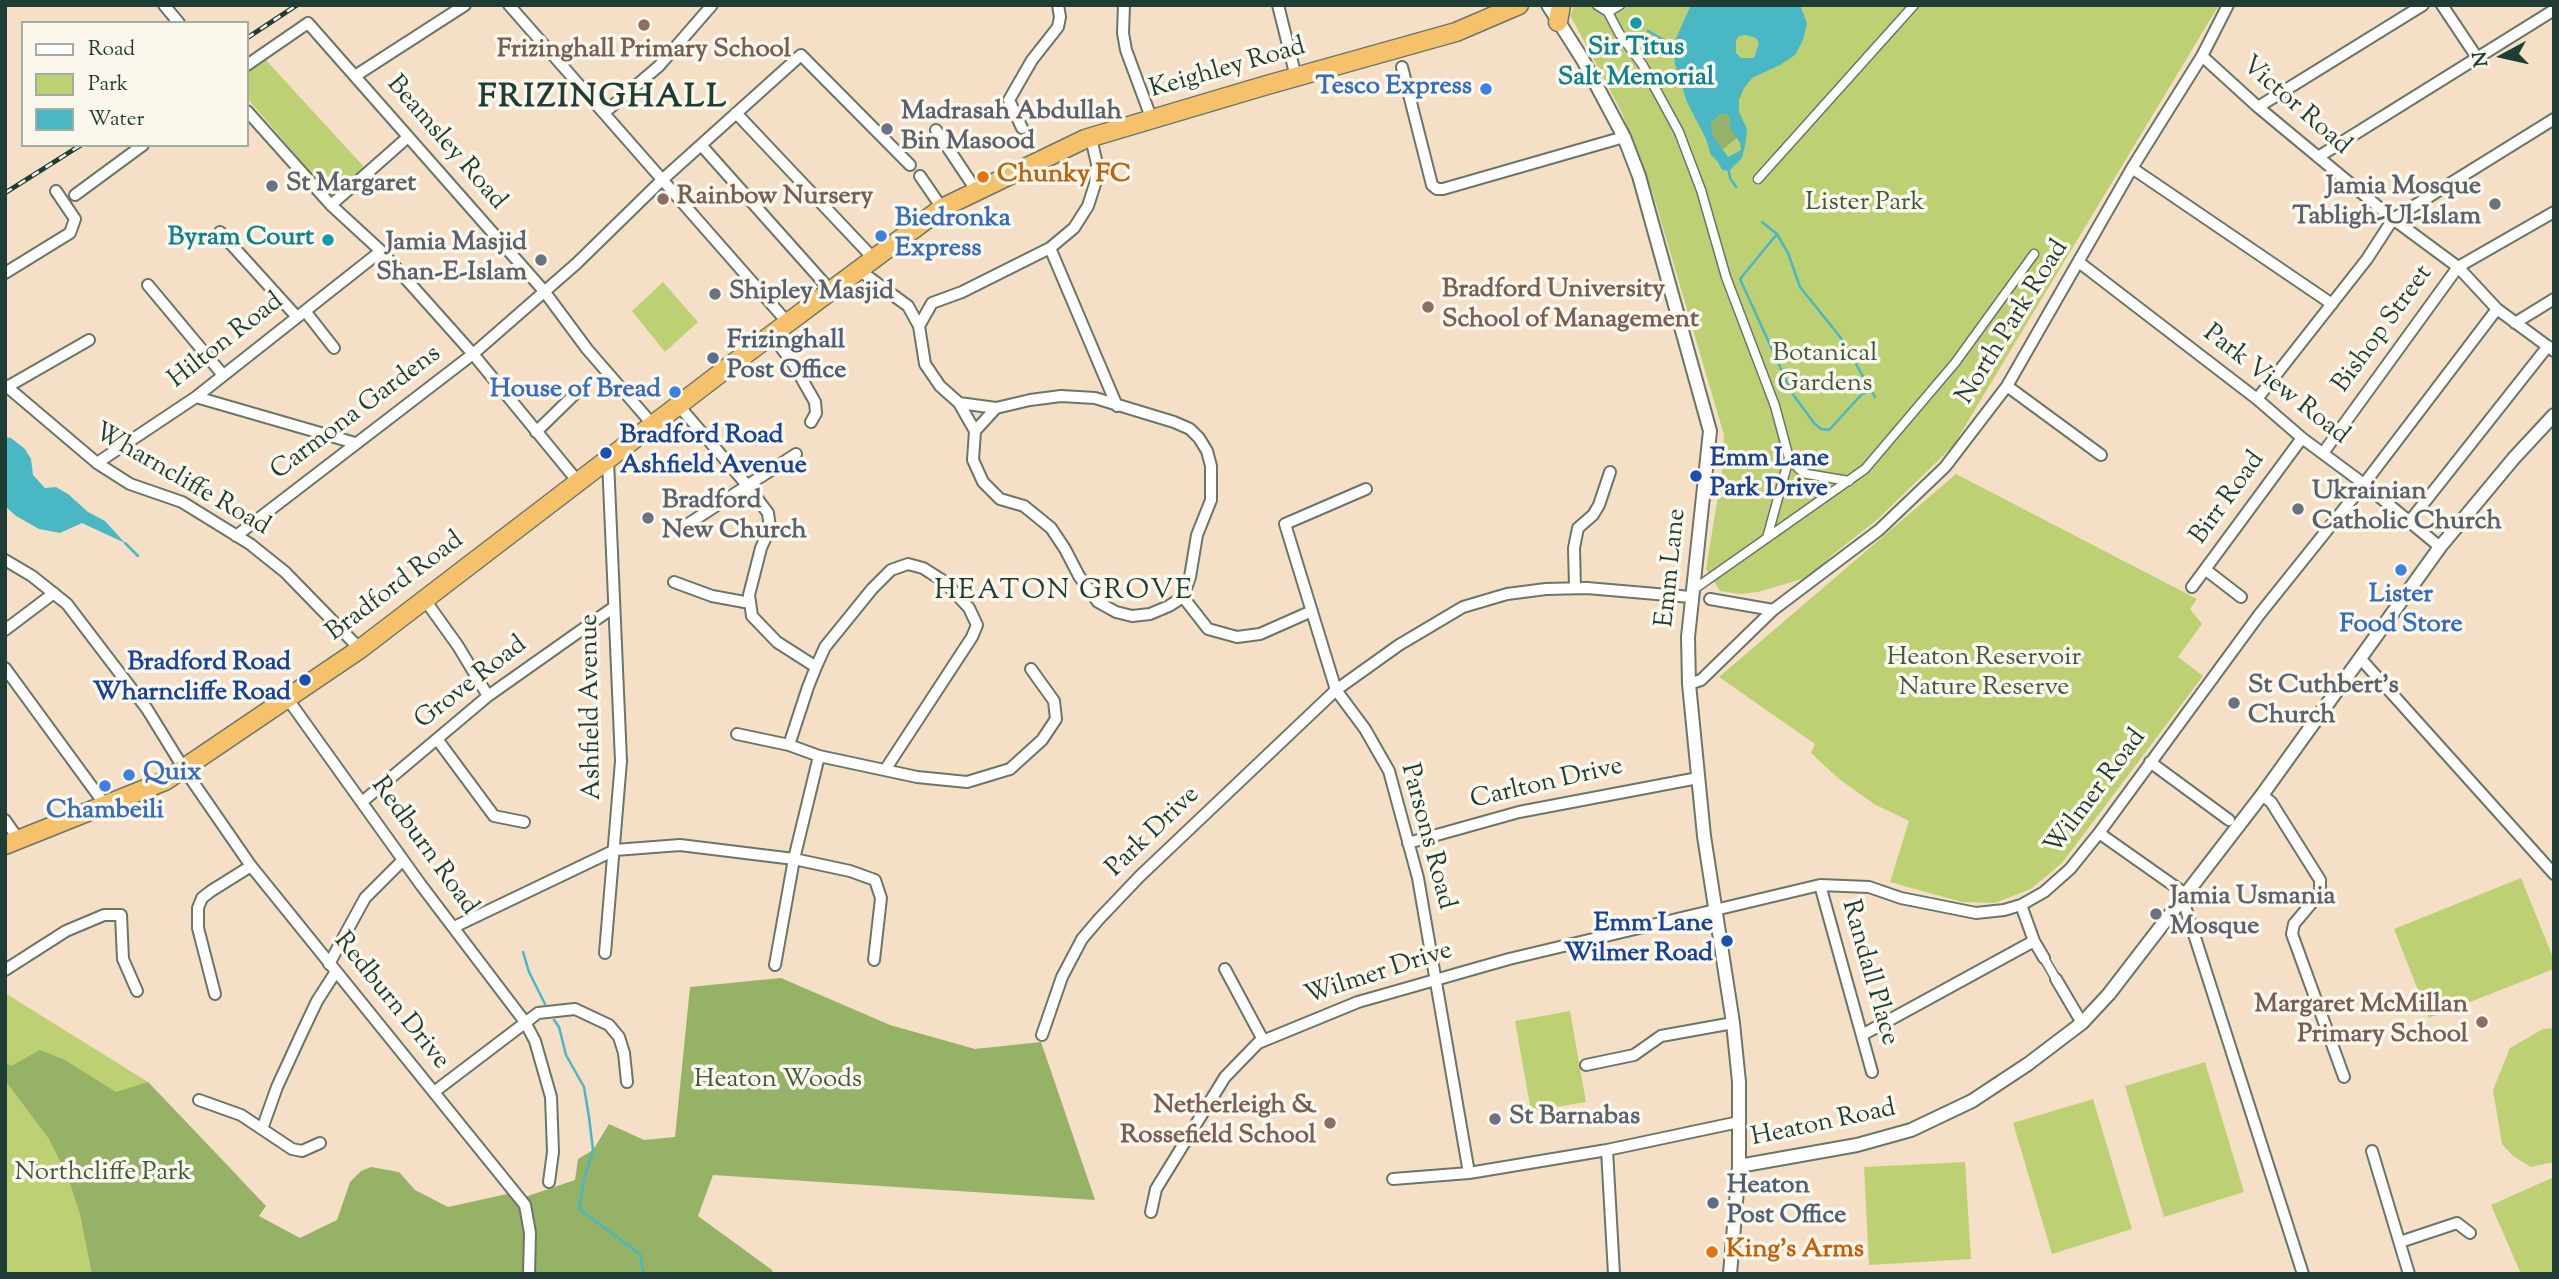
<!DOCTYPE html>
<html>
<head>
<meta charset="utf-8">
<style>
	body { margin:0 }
	#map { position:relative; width:2559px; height:1279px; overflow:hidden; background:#f5e0c7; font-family:"Sorts Mill Goudy",serif }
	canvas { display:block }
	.frame { position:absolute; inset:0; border:7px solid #1f3d34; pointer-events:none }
	.legend { position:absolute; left:21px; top:21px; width:228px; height:126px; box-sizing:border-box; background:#fbf7ec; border:2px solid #a3ada2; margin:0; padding:9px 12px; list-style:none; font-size:21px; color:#1f3d34 }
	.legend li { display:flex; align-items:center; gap:14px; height:35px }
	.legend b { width:35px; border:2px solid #a3ada2 }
	.north { position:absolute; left:2468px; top:21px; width:70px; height:70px; -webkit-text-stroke:5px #fbf7ec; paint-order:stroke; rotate:262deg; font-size:19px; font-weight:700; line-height:28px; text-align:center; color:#1f3d34 }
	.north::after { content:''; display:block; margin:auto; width:24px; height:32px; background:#1f3d34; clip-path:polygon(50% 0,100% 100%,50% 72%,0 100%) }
</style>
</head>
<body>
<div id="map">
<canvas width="2559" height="1279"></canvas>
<div class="frame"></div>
<ul class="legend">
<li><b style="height:9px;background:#fff"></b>Road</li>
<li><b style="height:19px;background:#bed074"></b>Park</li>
<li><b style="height:19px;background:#49b7c4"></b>Water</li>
</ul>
<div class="north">N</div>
</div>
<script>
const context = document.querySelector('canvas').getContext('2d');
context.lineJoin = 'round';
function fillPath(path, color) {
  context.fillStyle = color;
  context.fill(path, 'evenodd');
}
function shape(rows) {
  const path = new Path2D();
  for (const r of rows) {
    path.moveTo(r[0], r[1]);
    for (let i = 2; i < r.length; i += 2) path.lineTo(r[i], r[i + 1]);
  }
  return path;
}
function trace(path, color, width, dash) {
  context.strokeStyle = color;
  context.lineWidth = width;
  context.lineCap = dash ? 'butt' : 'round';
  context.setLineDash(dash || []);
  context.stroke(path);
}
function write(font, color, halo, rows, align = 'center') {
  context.font = font + ' "Sorts Mill Goudy",serif';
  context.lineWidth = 7;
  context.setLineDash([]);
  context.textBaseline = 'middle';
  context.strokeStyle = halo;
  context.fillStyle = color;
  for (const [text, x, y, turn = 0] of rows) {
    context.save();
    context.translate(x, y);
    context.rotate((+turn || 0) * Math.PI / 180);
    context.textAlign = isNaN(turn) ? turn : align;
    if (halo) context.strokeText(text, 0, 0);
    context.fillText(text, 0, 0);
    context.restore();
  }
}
const green = shape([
	[1575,5,2219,5,1953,446,1878,519,1831,556,1812,576,1758,592,1740,594,1720,591,1706,569,1723,465,1724,435,1653,194,1622,113,1570,15],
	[265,59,365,168,332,197,247,98,247,72],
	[663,282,698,322,665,352,632,311],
	[1956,474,2197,599,2190,609,2202,624,2178,657,2203,676,2062,863,2031,889,1995,903,1962,902,1890,882,1909,821,1874,804,1839,779,1811,753,1815,744,1719,677],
	[2521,878,2554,960,2554,969,2429,1018,2394,929],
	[5,993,148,1082,236,1174,257,1259,255,1274,5,1274],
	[1570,1011,1586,1102,1531,1111,1515,1021],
	[2554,1028,2554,1162,2531,1167,2513,1156,2502,1144,2493,1090,2510,1048,2543,1029],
	[2205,1062,2244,1192,2164,1217,2125,1086],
	[2093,1099,2132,1229,2052,1254,2013,1123],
	[1965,1162,1971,1259,1869,1265,1864,1167],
	[2554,1177,2554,1274,2521,1274,2491,1205]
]);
const forest = shape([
	[1720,114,1727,114,1738,137,1722,150,1713,136,1711,123],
	[781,978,890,1025,975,1049,1041,1042,1095,1200,713,1175,698,1216,772,1270,773,1274,92,1274,80,1214,68,1177,49,1139,5,1080,5,1062,11,1066,40,1050,65,1060,116,1092,148,1082,266,1206,259,1216,300,1238,337,1220,350,1182,361,1171,371,1167,399,1172,415,1190,448,1207,507,1194,528,1196,575,1180,578,1159,593,1150,609,1124,644,1140,675,1137,690,987]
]);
const water = shape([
	[1691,5,1800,5,1807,23,1803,40,1795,55,1780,65,1752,78,1744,88,1739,100,1739,112,1747,129,1746,141,1742,158,1729,171,1722,170,1718,162,1711,155,1706,139,1687,102,1675,64,1673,45],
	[1746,35,1756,38,1759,43,1754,58,1741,58,1736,53,1736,40,1739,36],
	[1720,114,1727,114,1730,119,1730,127,1740,143,1741,150,1728,157,1713,136,1711,123],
	[5,437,11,438,25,449,31,459,33,475,45,488,56,487,68,494,88,512,105,521,125,543,82,523,60,533,39,529,16,516,5,506]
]);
const stream = shape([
	[1648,31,1673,45],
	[1729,171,1730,178,1736,187],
	[1762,222,1777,234,1788,253,1800,287,1841,338,1875,397],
	[1777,234,1740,279,1792,393,1814,423,1821,429,1829,430,1863,393,1872,392],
	[125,543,138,556],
	[523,952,529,972,545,1004],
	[554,1020,559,1027,566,1055,584,1087,589,1117,593,1150,584,1179,579,1209,640,1254,644,1274]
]);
const pedestrian = shape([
	[1597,5,1608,12,1620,5],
	[1608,12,1619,33,1642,64,1679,132,1701,190,1726,277,1775,406,1789,458,1767,538],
	[1758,179,1914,5],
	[1789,458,1799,469,1807,474,1849,481],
	[1693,590,1865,469,1955,363,2034,254],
	[2044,958,2056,979]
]);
const minor = shape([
	[164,5,179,23],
	[509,5,788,323],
	[1124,5,1123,33,1126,50,1152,120],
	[1278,5,1296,77],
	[2442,5,2478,59],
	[2202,56,2258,107,2393,219,2458,267,2497,309,2554,351],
	[247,65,308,23,544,291,587,349,653,425],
	[1402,67,1432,185,1437,189,1443,189,1624,137],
	[355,76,465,5],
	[2258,107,2423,5],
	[247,111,331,205,381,251,473,354,579,483],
	[604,113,659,66,712,5],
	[736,113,874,259],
	[1022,128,1009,100,1032,60,1058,27,1060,17,1058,5],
	[936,130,976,190],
	[701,145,831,291],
	[2318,157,2554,10],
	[2132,168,2332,304],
	[920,176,942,208],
	[75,195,143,145],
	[331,205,408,137],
	[220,232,297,317],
	[1050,248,1117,406],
	[2080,263,2257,399,2302,438,2364,484,2440,547],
	[859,270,908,306,919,326,925,364,940,386,959,403,975,431],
	[5,273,70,233,75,219,56,191],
	[148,285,223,375],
	[305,311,334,348],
	[2515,323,2554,299],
	[919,326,932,303,962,292,1050,248,1074,228,1088,206,1095,184,1097,164,1091,138],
	[772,335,794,365,815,402,816,413,811,422],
	[5,385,97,463,130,484,182,502,250,544,285,572,360,649],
	[2007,386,2101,455],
	[7,387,89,340],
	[196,397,355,443],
	[2257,399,2367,259,2393,219,2554,119],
	[959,403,996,408],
	[679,406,747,485,768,513,770,528,761,548,749,595,752,616,777,642,816,667,808,687,789,745,819,756,794,859,775,965],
	[536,432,579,390],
	[2323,453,2458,267,2554,212],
	[97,463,196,397,381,251],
	[1366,489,1285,524,1336,690,1365,729,1389,771,1418,878,1469,1173],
	[2409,522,2548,346],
	[688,524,796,454],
	[236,536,473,354,576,264,662,180,801,55,910,165],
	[5,560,32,576,67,604,147,709,184,769,251,866,525,1205,530,1233,529,1274],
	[2206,570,2241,597],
	[674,582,712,596,750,603],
	[2192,587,2302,438],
	[1575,588,1574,548,1578,528,1593,515,1599,505,1610,472],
	[1183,597,1190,577,1197,535,1211,500,1211,466,1207,451,1199,438,1190,429,1174,422,1095,398,1061,396,1030,400,996,408,975,431,973,460,983,482,1000,499,1024,506,1051,528,1065,549,1079,576,1098,602,1116,612,1132,616,1150,614,1169,606,1183,597,1208,629,1237,637,1260,634,1312,611],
	[1710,599,1773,610],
	[425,600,458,646,488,696],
	[5,630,54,593],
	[2360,658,2554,874],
	[816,667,825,647,872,589,891,570,908,564,923,568,945,582,969,608,977,625,972,637,885,770],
	[5,668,106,806],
	[1689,684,1701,680,1773,610,1879,530,1945,467,2007,386,2132,168,2202,56,2228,5],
	[287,698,421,885,525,1022,535,1041,551,1097,553,1152,549,1182],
	[737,734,789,745],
	[437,739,494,816,524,822],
	[819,756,917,777,967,782,1010,769,1042,740,1056,719,1054,701,1031,669],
	[2150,762,2229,820],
	[2262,795,2271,802,2320,880,2320,893,2294,924,2292,934,2344,1077],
	[362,802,488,696,614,607],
	[5,820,19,840],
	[2099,833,2187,895],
	[1408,843,1519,812,1698,778],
	[1820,885,1872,1072],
	[2183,900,2303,1274],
	[2021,905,2034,941,2044,958],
	[454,927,615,850,680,845,794,859,850,871,875,880,881,898,874,960],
	[605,953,621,761,608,460],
	[329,964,365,898,403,860],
	[1225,969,1263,1040],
	[5,970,66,931,104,915,121,915,123,959,137,991],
	[2056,979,2082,1023],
	[215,994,198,928,198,908,202,898,211,891,251,866],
	[1042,1035,1062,977,1082,939,1099,919,1140,876,1336,690,1399,645,1463,607,1507,594,1546,589,1587,588,1691,597],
	[1862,1035,2034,941],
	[1586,1065,1634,1055,1661,1036,1733,1023],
	[434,1092,538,1013,575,1009,609,1025,619,1037,624,1053,627,1082],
	[199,1100,241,1115,262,1129],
	[320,1143,302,1151,292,1149,262,1129,277,1087,300,1037,317,1001,335,973],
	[1607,1150,1614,1274],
	[2372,1151,2409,1274],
	[1393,1179,1469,1173,1607,1150,1739,1122],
	[1151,1212,1156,1189,1225,1077,1258,1043,1358,1002,1509,959,1820,885,1869,887,1901,898,1976,913,2004,910,2021,905,2044,892,2070,869,2099,833,2259,615,2364,484,2497,309],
	[2400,1242,2457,1223,2470,1233]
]);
const tertiary = shape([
	[1548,5,1583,60,1624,137,1639,176,1710,431,1688,637,1689,684,1704,836,1733,1023,1739,1082,1739,1166,1730,1274],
	[1739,1166,1857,1145,1911,1130,1972,1101,2028,1064,2082,1023,2109,994,2262,795,2440,547,2514,458,2554,415]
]);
const trunk = shape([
	[1558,22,1561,5],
	[5,845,165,781,360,649,727,368,942,208,1085,139,1267,85,1456,32,1519,5]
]);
const rail = shape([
	[247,38,297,5],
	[5,193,81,145]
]);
const markers = [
	[1636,23,7,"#0f9aa8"],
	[644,25,7,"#8d6e63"],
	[1486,89,7,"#3f7fe0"],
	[887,129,7,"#6b7280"],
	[983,177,7,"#e8710a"],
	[272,186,7,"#6b7280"],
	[663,199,7,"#8d6e63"],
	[2495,204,7,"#6b7280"],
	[881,236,7,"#3f7fe0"],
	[328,240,7,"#0f9aa8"],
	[541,260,7,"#6b7280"],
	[715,294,7,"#6b7280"],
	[1428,307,7,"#8d6e63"],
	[713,358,7,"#5c6f8a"],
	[675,392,7,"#3f7fe0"],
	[606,453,7,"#1a4fb4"],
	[1696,476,7,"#1a4fb4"],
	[2298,509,7,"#6b7280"],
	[648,518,7,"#6b7280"],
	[2401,570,7,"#3f7fe0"],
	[305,680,7,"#1a4fb4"],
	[2234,703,7,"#6b7280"],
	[129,775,7,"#3f7fe0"],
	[105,786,7,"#3f7fe0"],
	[2156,914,7,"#6b7280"],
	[1727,941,7,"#1a4fb4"],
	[2482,1022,7,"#8d6e63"],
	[1495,1119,7,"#6b7280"],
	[1330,1123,7,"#8d6e63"],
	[1713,1203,7,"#5c6f8a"],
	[1712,1252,7,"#e8710a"]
];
const cultureNames = [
	["Sir Titus",1636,50],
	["Salt Memorial",1636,80],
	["Byram Court",314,240,"right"]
];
const educationNames = [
	["Frizinghall Primary School",644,52,"center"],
	["Rainbow Nursery",677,199],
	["Bradford University",1442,292],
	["School of Management",1442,322],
	["Margaret McMillan",2468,1007,"right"],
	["Primary School",2468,1037,"right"],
	["Netherleigh &",1316,1108,"right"],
	["Rossefield School",1316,1138,"right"]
];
const streetNames = [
	["Keighley Road",1228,70,-16],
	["Victor Road",2295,107,41],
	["Beamsley Road",445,144,49],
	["North Park Road",2014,323,-58],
	["Bishop Street",2384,330,-54],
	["Hilton Road",227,342,-38],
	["Park View Road",2275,386,38],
	["Carmona Gardens",357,414,-37],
	["Wharncliffe Road",181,481,30],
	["Birr Road",2229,499,-54],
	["Emm Lane",1673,568,-84],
	["Bradford Road",396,588,-37],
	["Grove Road",472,684,-38],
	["Ashfield Avenue",593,707,-91],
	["Carlton Drive",1547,785,-13],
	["Wilmer Road",2097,793,-53],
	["Park Drive",1154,833,-44],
	["Parsons Road",1426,837,75],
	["Redburn Road",423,847,54],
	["Randall Place",1868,973,74],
	["Wilmer Drive",1379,975,-18],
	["Redburn Drive",390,1002,51],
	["Heaton Road",1824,1125,-12]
];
const shopNames = [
	["Tesco Express",1472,89],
	["Biedronka",895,221,"left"],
	["Express",895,251,"left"],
	["House of Bread",661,392],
	["Lister",2401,597,"center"],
	["Food Store",2401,627,"center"],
	["Quix",143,775,"left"],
	["Chambeili",105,813,"center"]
];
const worshipNames = [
	["Madrasah Abdullah",901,114],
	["Bin Masood",901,144],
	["St Margaret",286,186],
	["Jamia Mosque",2481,189,"right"],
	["Tabligh-Ul-Islam",2481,219,"right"],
	["Jamia Masjid",527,245,"right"],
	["Shan-E-Islam",527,275,"right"],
	["Shipley Masjid",729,294],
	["Ukrainian",2312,494],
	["Catholic Church",2312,524],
	["Bradford",662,503],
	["New Church",662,533],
	["St Cuthbert's",2248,688],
	["Church",2248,718],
	["Jamia Usmania",2170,899],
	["Mosque",2170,929],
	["St Barnabas",1509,1119]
];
const foodNames = [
	["Chunky FC",997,177],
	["King's Arms",1726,1252]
];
const parkNames = [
	["Lister Park",1865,205],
	["Botanical",1825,356],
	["Gardens",1825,386],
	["Heaton Reservoir",1984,660],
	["Nature Reserve",1984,690],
	["Heaton Woods",778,1082],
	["Northcliffe Park",103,1175]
];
const serviceNames = [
	["Frizinghall",727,343],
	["Post Office",727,373],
	["Heaton",1727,1188],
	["Post Office",1727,1218]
];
const transitNames = [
	["Bradford Road",620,438],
	["Ashfield Avenue",620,468],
	["Emm Lane",1710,461],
	["Park Drive",1710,491],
	["Bradford Road",291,665,"right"],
	["Wharncliffe Road",291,695,"right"],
	["Emm Lane",1713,926,"right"],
	["Wilmer Road",1713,956,"right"]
];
const neighbourhoodNames = [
	["HEATON GROVE",1064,593]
];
const districtNames = [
	["FRIZINGHALL",603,100]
];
fillPath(green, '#bed074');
fillPath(forest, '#96b266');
fillPath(water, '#49b7c4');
trace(stream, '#49b7c4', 2.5);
trace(pedestrian, '#6a7667', 11);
trace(minor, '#6a7667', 14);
trace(tertiary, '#6a7667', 16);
trace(trunk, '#6a7667', 21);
trace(pedestrian, '#fff', 8);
trace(minor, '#fff', 10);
trace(tertiary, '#fff', 12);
trace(trunk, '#f6c16b', 18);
trace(rail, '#1f3d34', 5);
trace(rail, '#fbf7ec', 2.5, [8]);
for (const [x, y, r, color] of markers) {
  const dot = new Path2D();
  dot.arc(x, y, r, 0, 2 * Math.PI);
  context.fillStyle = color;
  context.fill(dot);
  trace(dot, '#fbf7ec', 2.5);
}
write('bold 26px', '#0d838f', '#fbf7ec', cultureNames);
write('bold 26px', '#785e54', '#fbf7ec', educationNames, 'left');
write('26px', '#1f3d34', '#fbf7ec', streetNames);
write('bold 26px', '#366cbe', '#fbf7ec', shopNames, 'right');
write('bold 26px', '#5b616d', '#fbf7ec', worshipNames, 'left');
write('bold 26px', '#c56008', '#fbf7ec', foodNames, 'left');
write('26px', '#3f5a41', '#fbf7ec', parkNames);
write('bold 26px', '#4e5e75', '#fbf7ec', serviceNames, 'left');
write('bold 26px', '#164399', '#fbf7ec', transitNames, 'left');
context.letterSpacing = '2px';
write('28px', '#1f3d34', '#fbf7ec', neighbourhoodNames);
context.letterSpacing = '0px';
context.letterSpacing = '2px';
write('bold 33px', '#1f3d34', '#fbf7ec', districtNames);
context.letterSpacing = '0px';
</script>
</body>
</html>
